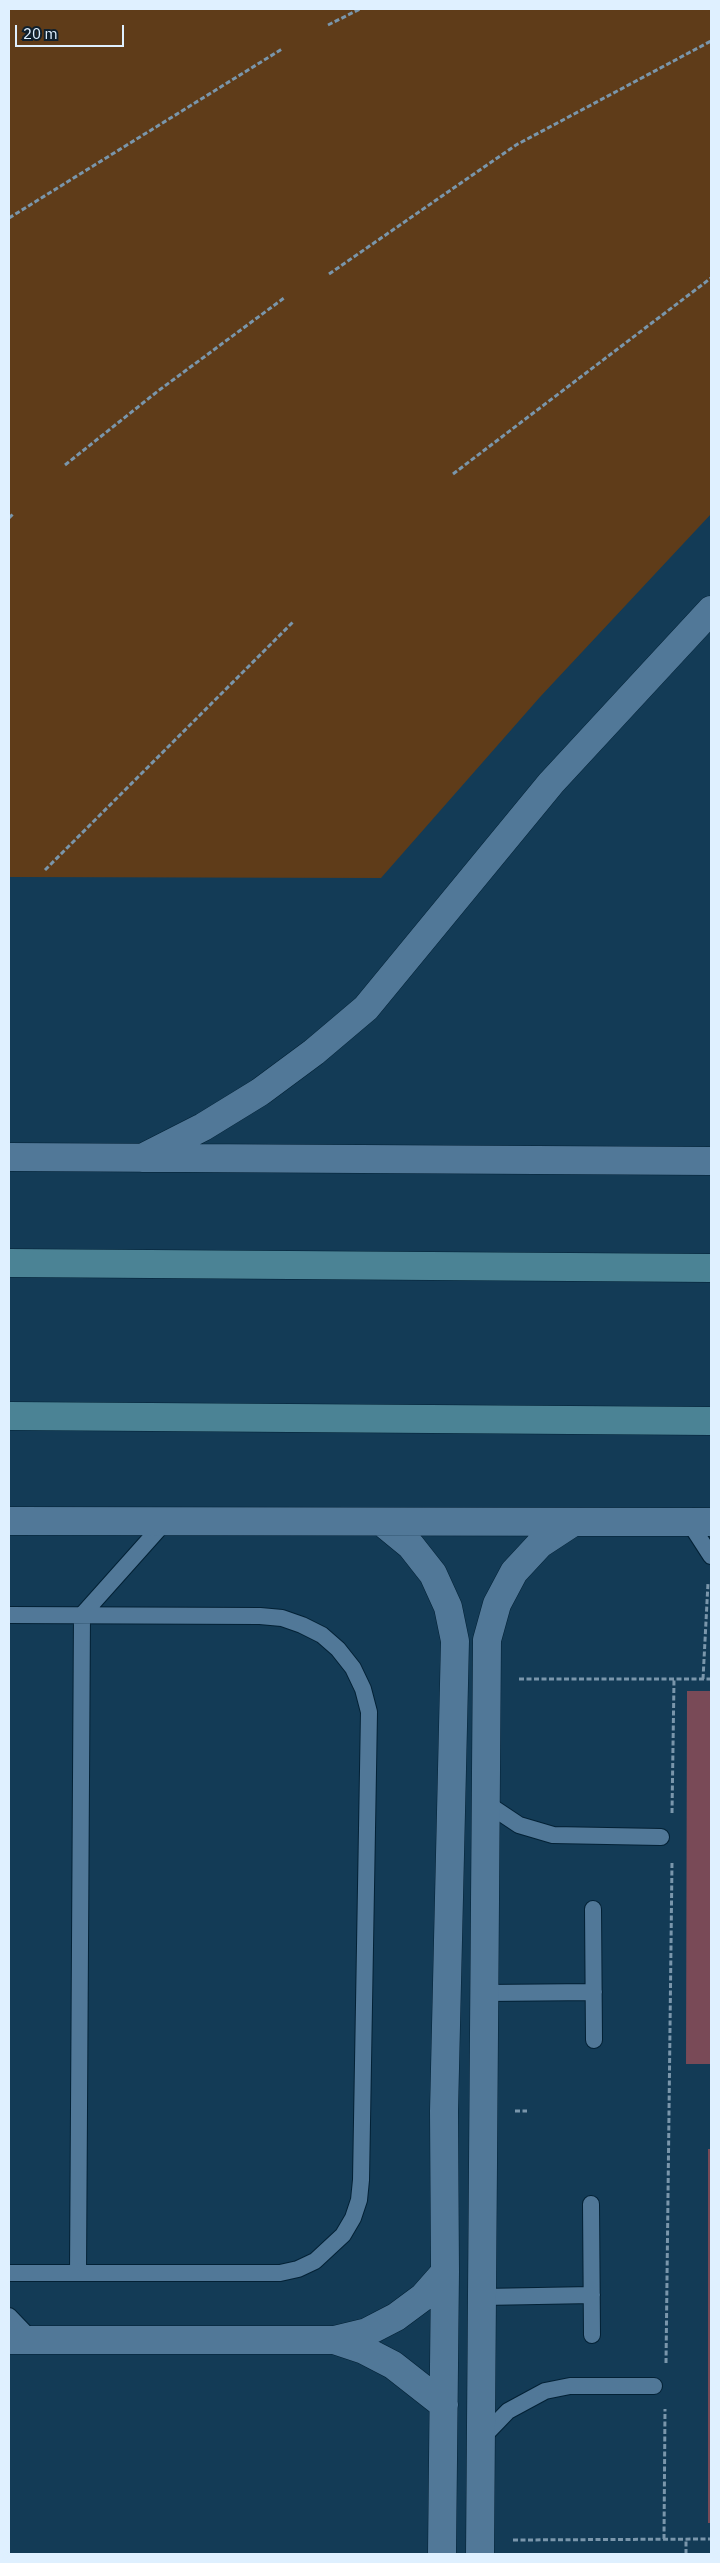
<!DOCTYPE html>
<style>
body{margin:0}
#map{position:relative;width:720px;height:2563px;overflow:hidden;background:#133b56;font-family:"IBM Plex Sans",sans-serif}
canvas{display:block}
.frame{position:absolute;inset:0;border:10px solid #dff0ff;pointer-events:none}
.scale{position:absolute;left:15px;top:25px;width:109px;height:22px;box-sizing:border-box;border:2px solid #dff0ff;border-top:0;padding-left:6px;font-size:15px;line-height:18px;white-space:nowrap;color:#dff0ff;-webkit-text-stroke:4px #10202d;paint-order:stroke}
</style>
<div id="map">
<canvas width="720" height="2563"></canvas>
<div class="frame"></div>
<div class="scale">20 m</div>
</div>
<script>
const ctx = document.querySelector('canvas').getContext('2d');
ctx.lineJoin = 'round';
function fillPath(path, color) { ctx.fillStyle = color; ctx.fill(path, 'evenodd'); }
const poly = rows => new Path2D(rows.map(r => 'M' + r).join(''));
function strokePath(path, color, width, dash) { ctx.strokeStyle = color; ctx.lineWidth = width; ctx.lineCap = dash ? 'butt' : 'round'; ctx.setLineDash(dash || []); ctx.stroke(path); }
const green = poly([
 [9,9,711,9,711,514,540,697,381,878,9,877]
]);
const building = poly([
 [687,1691,711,1691,711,2064,686,2064],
 [708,2149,711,2149,711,2523,708,2523]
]);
const path = poly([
 [328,25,360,9],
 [9,218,282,49],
 [329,274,516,145,711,41],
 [65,465,158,391,284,298],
 [453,474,711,278],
 [9,518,14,513],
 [45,870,293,622],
 [519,1679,711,1679],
 [703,1679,708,1583],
 [672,1813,674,1680],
 [515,2111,527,2111],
 [666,2363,672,1862],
 [664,2539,665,2409],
 [513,2540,711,2539],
 [686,2554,686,2539]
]);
const lane = poly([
 [689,1522,711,1556],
 [9,1615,260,1616,282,1618,302,1625,322,1635,338,1649,353,1668,363,1689,369,1712,361,2180,359,2200,353,2218,343,2235,315,2261,298,2269,280,2273,9,2273],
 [486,1803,519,1825,553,1835,661,1837],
 [593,1909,594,2040],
 [486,1993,594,1992],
 [591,2204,592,2335],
 [78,2273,82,1615,165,1522],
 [483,2297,592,2295],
 [9,2316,32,2340],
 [481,2439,508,2411,545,2391,570,2386,654,2386]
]);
const street = poly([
 [9,1157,711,1161],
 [142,1158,203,1127,260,1092,314,1052,366,1008,551,783,711,610],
 [9,1521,711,1522],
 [383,1523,411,1546,433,1574,448,1607,455,1641,444,2111,445,2272,442,2554],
 [9,2340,334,2340,367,2332,396,2317,423,2297,445,2272],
 [334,2340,364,2350,393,2365,444,2405],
 [480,2554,487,1640,497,1604,514,1572,540,1544,572,1523]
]);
const secondary = poly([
 [9,1263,711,1268],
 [9,1416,711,1421]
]);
fillPath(green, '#5f3c19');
fillPath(building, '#794a57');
strokePath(lane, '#032135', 18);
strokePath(street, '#032135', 29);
strokePath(secondary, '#032135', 29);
strokePath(path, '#7a96ab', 3, [5, 2.5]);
strokePath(lane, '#517898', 16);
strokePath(street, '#517898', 28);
strokePath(secondary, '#4b8395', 28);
</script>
